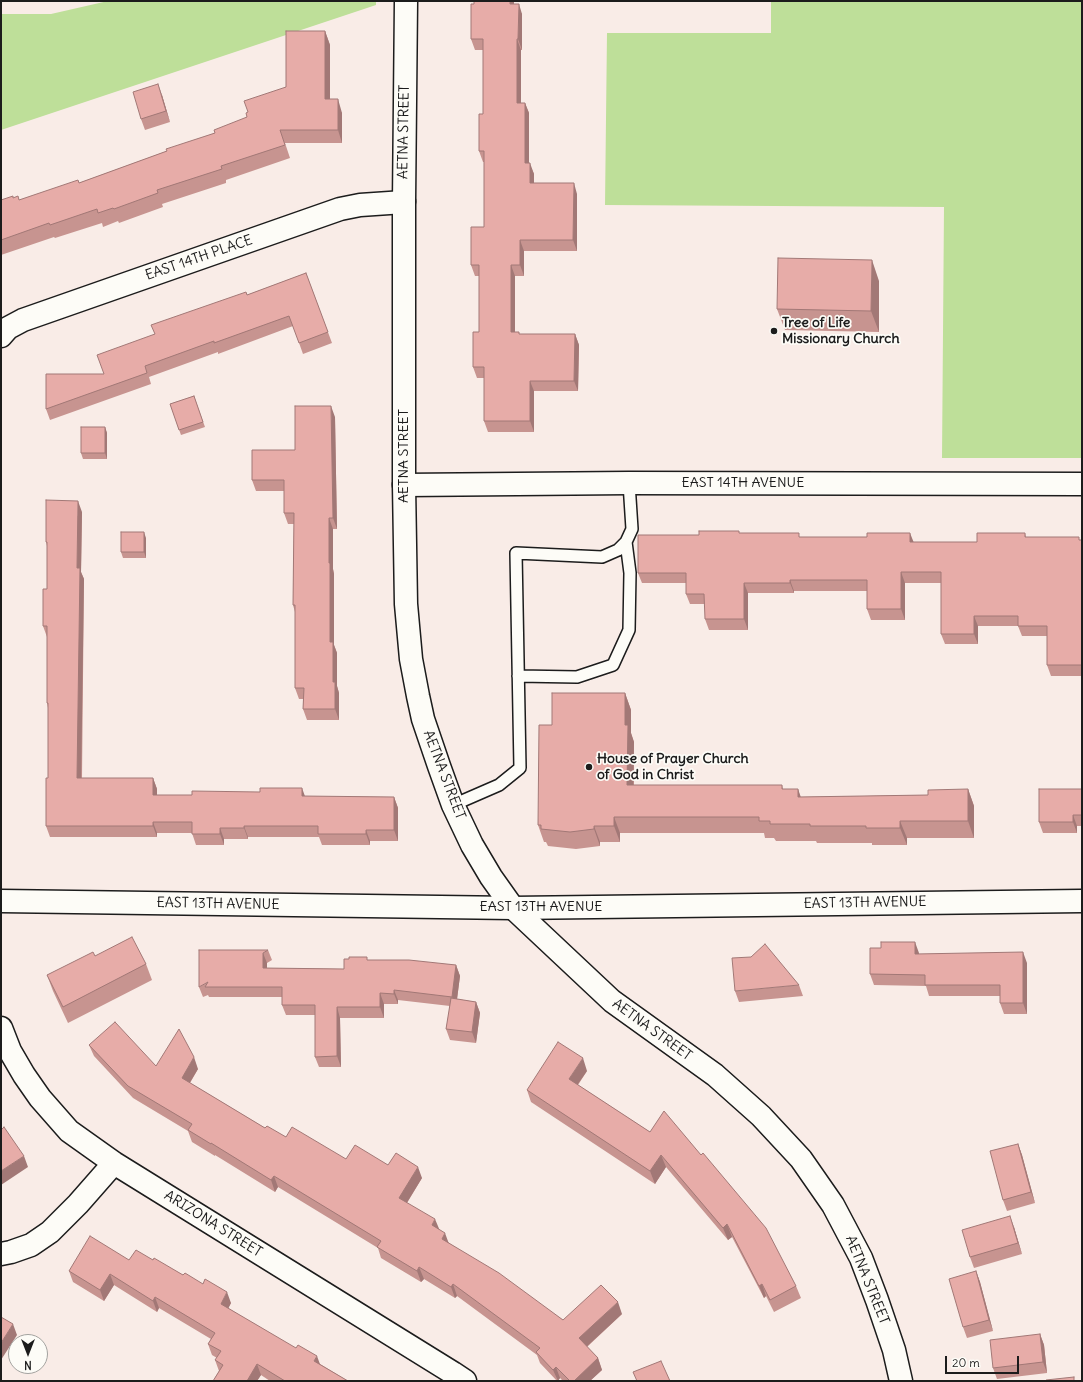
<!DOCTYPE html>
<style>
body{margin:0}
#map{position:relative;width:1083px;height:1382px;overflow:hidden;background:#f9ece7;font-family:Delius,sans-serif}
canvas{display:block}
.frame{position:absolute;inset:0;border:2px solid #1c1c1c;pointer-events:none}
.north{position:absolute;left:8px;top:1334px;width:40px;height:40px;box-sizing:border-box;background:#fdfcf7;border:1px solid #a3a29f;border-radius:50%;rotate:180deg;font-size:11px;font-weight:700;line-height:16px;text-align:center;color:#1c1c1c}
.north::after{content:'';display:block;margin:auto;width:14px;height:18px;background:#1c1c1c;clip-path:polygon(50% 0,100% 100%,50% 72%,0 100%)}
.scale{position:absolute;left:945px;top:1356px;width:74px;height:18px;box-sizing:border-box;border:2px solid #1c1c1c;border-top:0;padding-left:5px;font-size:12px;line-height:14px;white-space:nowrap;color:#1c1c1c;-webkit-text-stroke:3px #fdfcf7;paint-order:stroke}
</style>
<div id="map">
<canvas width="1083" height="1382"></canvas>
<div class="frame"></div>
<div class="north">N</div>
<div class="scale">20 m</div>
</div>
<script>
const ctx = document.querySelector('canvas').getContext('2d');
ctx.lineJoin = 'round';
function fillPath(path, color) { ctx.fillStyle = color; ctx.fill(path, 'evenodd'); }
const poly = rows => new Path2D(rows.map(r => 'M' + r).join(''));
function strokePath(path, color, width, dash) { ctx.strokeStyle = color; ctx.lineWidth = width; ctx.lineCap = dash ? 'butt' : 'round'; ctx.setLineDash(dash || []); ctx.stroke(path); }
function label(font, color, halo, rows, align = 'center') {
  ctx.font = font + ' Delius,sans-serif'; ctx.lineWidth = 3.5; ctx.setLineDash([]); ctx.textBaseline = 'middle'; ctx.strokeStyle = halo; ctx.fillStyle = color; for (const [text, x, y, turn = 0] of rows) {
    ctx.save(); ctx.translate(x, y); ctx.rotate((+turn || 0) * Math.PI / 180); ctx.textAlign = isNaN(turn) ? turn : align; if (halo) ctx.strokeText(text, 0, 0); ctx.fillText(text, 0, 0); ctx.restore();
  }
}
const green = poly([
 [108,1,376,1,376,5,1,130,1,14,51,14],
 [771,1,1082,1,1082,458,942,458,944,207,605,205,607,33,771,33]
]);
const lane = poly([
 [518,676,577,677,613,665,629,630,630,573,626,542],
 [453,805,499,785,520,768,516,553,602,557,618,550,626,542,632,529,629,483]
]);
const street = poly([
 [1,336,8,328,23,320,340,209,360,205,404,202],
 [404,485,629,483,1082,484],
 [1,901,513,908,1082,901],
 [1,1028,10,1051,24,1075,40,1098,69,1131,114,1163,453,1373,465,1381],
 [1,1254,11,1252,31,1245,50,1232,78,1204,114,1163]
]);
const secondary = poly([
 [406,1,404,202,404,485,406,604,411,659,418,696,423,719,439,766,453,805,472,845,491,877,513,908,612,1001,715,1075,761,1116,801,1159,833,1205,861,1258,877,1300,894,1350,901,1381]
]);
const wall = poly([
 [514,1,514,4,522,14,522,50,521,50,521,103,525,103,529,113,529,163,534,174,534,183,577,194,577,251,524,251,524,276,515,276,515,332,520,334,575,334,579,345,578,391,534,391,534,432,488,432,484,421,484,378,477,378,473,367,479,332,479,276,475,276,471,265,484,227,484,162,483,162,479,151,483,114,483,50,475,50,471,39,474,4],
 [325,31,330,45,330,99,342,113,342,143,285,143,290,158,226,180,226,183,162,204,163,207,119,223,118,221,103,227,102,223,55,238,54,237,1,255,1,200,14,198,19,200,79,183,167,151,215,133,247,117,248,112,286,87],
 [162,95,170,122,145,130,141,119],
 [306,273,332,343,303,354,293,326,218,354,218,352,149,377,151,384,50,420,46,409,104,374,155,334,247,295],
 [879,281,879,332,785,330,777,309],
 [194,396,205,427,181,435,170,404],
 [335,417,337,529,333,529,333,569,334,574,334,645,337,653,337,686,339,693,339,720,307,720,303,709,303,699,299,699,295,688,295,612,293,605,294,524,288,524,284,513,284,491,256,491,252,480,295,450],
 [105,427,107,433,107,459,83,459,81,453],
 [82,512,81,572,84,579,82,778,153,778,157,789,157,795,394,797,398,808,398,841,370,841,370,845,322,845,319,837,248,837,248,839,224,839,224,845,196,845,192,833,157,833,157,837,50,837,46,826,48,778,48,708,47,703,47,637,43,626,47,589,47,546,46,542],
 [740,533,800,537,914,542,977,542,1025,533,1026,537,1082,540,1082,676,1051,676,1047,665,1047,636,1022,636,1018,626,978,626,978,644,945,644,941,634,941,583,905,583,905,620,871,620,867,609,867,591,794,591,794,593,748,593,748,630,709,630,705,619,705,604,690,604,686,594,686,583,642,583,638,573],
 [146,538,146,558,123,558,121,552],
 [625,693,631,710,631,733,634,742,634,785,782,785,783,789,798,789,800,797,928,795,968,789,974,806,974,838,907,838,907,845,872,845,872,843,817,843,816,841,776,841,774,838,765,838,764,833,620,833,620,842,600,842,600,846,576,849,548,846,546,842,544,842,538,825,552,725],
 [1082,789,1082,826,1077,826,1077,833,1043,833,1039,822],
 [268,950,272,960,267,963,267,968,344,969,368,960,456,965,460,976,457,999,476,1002,480,1013,476,1043,450,1040,446,1029,450,1006,398,1000,398,1004,384,1004,384,1018,340,1018,341,1067,319,1067,315,1057,315,1015,286,1015,282,1005,282,997,209,997,208,995,203,997,199,987],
 [919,953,919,954,1027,963,1027,1014,1004,1014,1000,1003,1000,996,929,996,926,986,874,985,870,974],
 [95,956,146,964,152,980,68,1023,53,991,47,975],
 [799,985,803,996,739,1002,735,991],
 [89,1045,156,1066,198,1069,190,1083,265,1128,286,1137,346,1159,388,1165,422,1178,407,1203,439,1229,449,1243,563,1320,622,1314,587,1347,598,1358,602,1370,590,1381,563,1381,560,1378,557,1381,540,1363,537,1355,457,1296,455,1298,424,1279,421,1282,381,1258,378,1248,278,1187,275,1192,215,1155,215,1156,192,1142,188,1131,133,1098,94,1056],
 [587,1071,578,1085,650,1132,796,1286,801,1298,774,1312,766,1296,764,1298,732,1237,728,1240,666,1167,655,1184,531,1102,527,1090],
 [1018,1144,1022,1155,1035,1203,1007,1211,1003,1200],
 [1014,1227,1022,1254,974,1268,970,1257],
 [129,1260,153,1260,183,1275,231,1303,228,1308,348,1381,270,1381,261,1375,257,1381,213,1381,219,1371,215,1360,217,1358,212,1355,208,1344,211,1339,159,1308,157,1312,114,1285,104,1301,73,1282,69,1271],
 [976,1271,980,1282,993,1331,967,1338,963,1327],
 [1040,1334,1044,1345,1047,1373,997,1379,993,1368]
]);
const shadedWall = poly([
 [510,1,514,1,514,14,510,4],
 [519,4,522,14,522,50,518,39],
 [325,31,330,45,330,113,325,99],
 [517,39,521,50,521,113,517,103],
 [158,84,162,95,170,122,166,111],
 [338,99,342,113,342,143,338,130],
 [525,103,529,113,529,174,525,163],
 [530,163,534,174,534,194,530,183],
 [574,183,577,194,577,251,573,240],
 [520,240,524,251,524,276,520,265],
 [872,260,879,281,879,332,871,311],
 [511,265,515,276,515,342,511,332],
 [575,334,579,345,578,391,574,381],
 [530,381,534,391,534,432,530,421],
 [331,406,335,417,337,529,333,518],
 [105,427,107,433,107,459,105,453],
 [78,501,82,512,81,572,84,579,81,789,77,778,77,568],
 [329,518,333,529,333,569,334,574,334,645,337,653,337,686,339,693,339,720,335,709,330,642,329,563],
 [144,532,146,538,146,558,144,552],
 [910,533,914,543,910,542],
 [901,572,905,583,905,620,901,609],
 [790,580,794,591,794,593,790,583],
 [744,583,748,593,748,630,744,619],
 [974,616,978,626,978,644,974,634],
 [625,693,631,710,631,733,634,742,633,802,627,785,625,725],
 [153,778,157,789,157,806,153,795],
 [302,788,306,799,302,796],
 [798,789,804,806,798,797],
 [968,789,974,806,974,838,968,821],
 [394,797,398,808,398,841,394,830],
 [1073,815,1077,826,1077,833,1073,822],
 [614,817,620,833,620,842,614,826],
 [900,821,907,838,907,845,900,828],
 [153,822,157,833,157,837,153,826],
 [244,826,248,837,248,839,244,828],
 [594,826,600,842,600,846,594,829],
 [220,828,224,839,224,845,220,834],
 [366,830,370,841,370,845,366,834],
 [915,942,919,953,919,965,915,954],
 [1023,952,1027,963,1027,1014,1023,1003],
 [263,953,267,963,267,979,263,968],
 [456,965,460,976,456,1007,452,997],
 [394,990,398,1000,398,1004,394,994],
 [380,993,384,1004,384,1018,380,1007],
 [476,1002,480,1013,476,1043,472,1032],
 [337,1007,340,1018,341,1067,337,1056],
 [194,1057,198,1069,186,1089,182,1078],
 [583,1058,587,1071,573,1091,569,1079],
 [1018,1144,1022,1155,1035,1203,1031,1192],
 [661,1155,666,1167,655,1184,650,1171],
 [24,1156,28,1167,1,1185,1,1171],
 [418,1167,422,1178,403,1209,399,1198],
 [274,1176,278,1187,275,1192,271,1180],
 [1010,1216,1014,1227,1022,1254,1018,1243],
 [435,1219,440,1231,432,1225],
 [727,1224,732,1237,728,1240,723,1228],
 [445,1233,449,1244,442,1239],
 [419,1267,424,1279,421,1282,417,1271],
 [976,1271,980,1282,993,1331,989,1320],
 [110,1274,114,1285,104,1301,100,1290],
 [453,1284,457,1296,455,1298,451,1287],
 [762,1284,766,1296,764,1298,759,1286],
 [227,1292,231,1303,225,1315,221,1304],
 [155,1297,159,1308,157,1312,153,1301],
 [618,1302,622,1314,583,1350,579,1338],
 [13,1324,17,1335,1,1360,1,1343],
 [1040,1334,1044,1345,1047,1373,1043,1362],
 [317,1356,321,1367,314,1361],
 [598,1358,602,1370,590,1381,574,1381],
 [257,1364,261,1375,257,1381,247,1381],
 [556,1367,560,1378,558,1381,553,1370]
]);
const building = poly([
 [474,1,510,1,510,4,519,4,518,39,517,39,517,103,525,103,525,163,530,163,530,183,574,183,573,240,520,240,520,265,511,265,511,332,519,332,519,334,575,334,574,381,530,381,530,421,484,421,484,367,473,367,473,332,479,332,479,265,471,265,471,227,484,227,484,151,479,151,479,114,483,114,483,39,471,39,471,4,474,4,474,1],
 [286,31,325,31,325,99,338,99,338,130,280,130,285,145,221,166,222,169,157,190,158,193,114,209,113,208,98,213,97,209,50,225,49,223,1,240,1,200,13,196,13,198,18,196,19,200,78,180,79,183,167,151,166,149,215,133,214,130,247,117,246,113,248,112,244,101,286,87,286,31],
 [158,84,166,111,141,119,133,92,158,84],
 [778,258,872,260,871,311,777,309,778,258],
 [306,273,328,332,299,343,289,316,214,343,214,341,145,366,147,373,46,409,46,374,104,374,97,355,155,334,151,325,246,292,247,295,306,273],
 [194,396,203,422,179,430,170,404,194,396],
 [295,406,331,406,333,518,329,518,329,563,330,563,330,642,333,642,333,682,335,682,335,709,303,709,304,688,295,688,295,605,293,605,294,513,284,513,284,480,252,480,252,450,295,450,295,406],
 [81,427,105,427,105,453,81,453,81,427],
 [46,500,78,501,77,568,80,568,77,778,153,778,153,795,192,795,192,791,260,792,260,788,302,788,302,796,394,797,394,830,366,830,366,834,318,834,318,826,244,826,244,828,220,828,220,834,192,834,192,822,153,822,153,826,46,826,46,778,48,778,48,703,47,703,47,626,43,626,43,589,47,589,47,542,46,542,46,500],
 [699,531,739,531,739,533,799,533,799,537,867,537,867,533,910,533,910,542,977,542,977,533,1025,533,1025,537,1079,537,1079,540,1082,540,1082,665,1047,665,1047,626,1018,626,1018,616,974,616,974,634,941,634,941,572,901,572,901,609,867,609,867,580,790,580,790,583,744,583,744,619,705,619,704,594,686,594,686,573,638,573,638,535,699,535,699,531],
 [121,532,144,532,144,552,121,552,121,532],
 [552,693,625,693,625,725,628,725,627,785,782,785,782,789,798,789,798,797,928,795,928,790,968,789,968,821,900,821,900,828,866,828,866,826,810,826,810,824,770,824,770,821,759,821,759,817,614,817,614,826,594,826,594,829,570,832,541,829,541,825,538,825,539,725,552,725,552,693],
 [1039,789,1082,789,1082,815,1073,815,1073,822,1039,822,1039,789],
 [132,937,146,964,63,1007,47,975,93,952,95,956,132,937],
 [881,942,915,942,915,954,1023,952,1023,1003,1000,1003,1000,985,925,985,925,975,870,974,870,948,881,948,881,942],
 [765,944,799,985,735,991,732,958,751,957,765,944],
 [199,950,268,950,263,953,263,968,344,969,344,959,349,959,349,957,367,957,367,960,409,960,456,965,452,997,394,990,394,994,380,993,380,1007,337,1007,337,1056,315,1057,315,1005,282,1005,282,987,205,987,208,982,199,987,199,950],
 [451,998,476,1002,472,1032,446,1029,451,998],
 [115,1022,156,1066,179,1029,194,1057,182,1078,265,1128,267,1126,286,1137,292,1127,346,1159,355,1145,388,1165,396,1153,418,1167,399,1198,435,1219,432,1225,445,1233,442,1239,499,1273,563,1320,601,1285,618,1302,579,1338,598,1358,574,1381,570,1381,556,1367,553,1370,536,1352,540,1348,453,1284,451,1287,419,1267,417,1271,377,1247,381,1241,274,1176,271,1180,211,1143,211,1144,188,1130,192,1124,128,1086,89,1045,115,1022],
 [558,1042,583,1058,569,1079,650,1132,664,1111,701,1155,703,1153,766,1228,796,1286,770,1300,762,1284,759,1286,727,1224,723,1228,661,1155,650,1171,527,1090,558,1042],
 [4,1127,24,1156,1,1171,1,1130,4,1127],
 [1018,1144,1031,1192,1003,1200,990,1151,1018,1144],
 [1010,1216,1018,1243,970,1257,962,1230,1010,1216],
 [90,1236,129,1260,136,1250,153,1260,154,1258,183,1275,185,1273,203,1284,205,1279,227,1292,221,1304,296,1348,298,1345,317,1356,314,1361,348,1381,285,1381,257,1364,247,1381,213,1381,223,1365,215,1360,221,1351,208,1344,215,1333,155,1297,153,1301,110,1274,100,1290,69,1271,90,1236],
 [976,1271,989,1320,963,1327,949,1279,976,1271],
 [1,1317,13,1324,1,1343,1,1317],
 [1040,1334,1043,1362,993,1368,990,1340,1040,1334],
 [661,1361,670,1381,637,1381,633,1372,661,1361],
 [1074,1377,1074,1381,1046,1381,1046,1380,1074,1377]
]);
const markers = [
 [774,331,4,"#1c1c1c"],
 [589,767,4,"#1c1c1c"]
];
const streetNames = [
 ["AETNA STREET",404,132,-89],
 ["EAST 14TH PLACE",199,258,-19],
 ["AETNA STREET",404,456,-90],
 ["EAST 14TH AVENUE",743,483],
 ["AETNA STREET",444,775,69],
 ["EAST 13TH AVENUE",865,903,-1],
 ["EAST 13TH AVENUE",218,904,1],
 ["EAST 13TH AVENUE",541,907],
 ["AETNA STREET",652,1030,36],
 ["ARIZONA STREET",213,1224,32],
 ["AETNA STREET",867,1280,68]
];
const poiNames = [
 ["Tree of Life",782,323],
 ["Missionary Church",782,339],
 ["House of Prayer Church",597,759],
 ["of God in Christ",597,775]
];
fillPath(green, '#bedf99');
strokePath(lane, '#1c1c1c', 14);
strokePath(street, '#1c1c1c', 25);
strokePath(secondary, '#1c1c1c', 25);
strokePath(lane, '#fdfcf7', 11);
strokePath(street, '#fdfcf7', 22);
strokePath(secondary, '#fdfcf7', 22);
fillPath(wall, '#c79490');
fillPath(shadedWall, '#a27876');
fillPath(building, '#e7aca8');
strokePath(building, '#a27876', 1);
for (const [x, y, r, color] of markers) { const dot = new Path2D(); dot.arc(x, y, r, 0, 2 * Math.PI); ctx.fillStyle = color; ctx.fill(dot); strokePath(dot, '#fdfcf7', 1.5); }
label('14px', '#1c1c1c', '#fdfcf7', streetNames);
label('bold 14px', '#1c1c1c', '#fdfcf7', poiNames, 'left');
</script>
